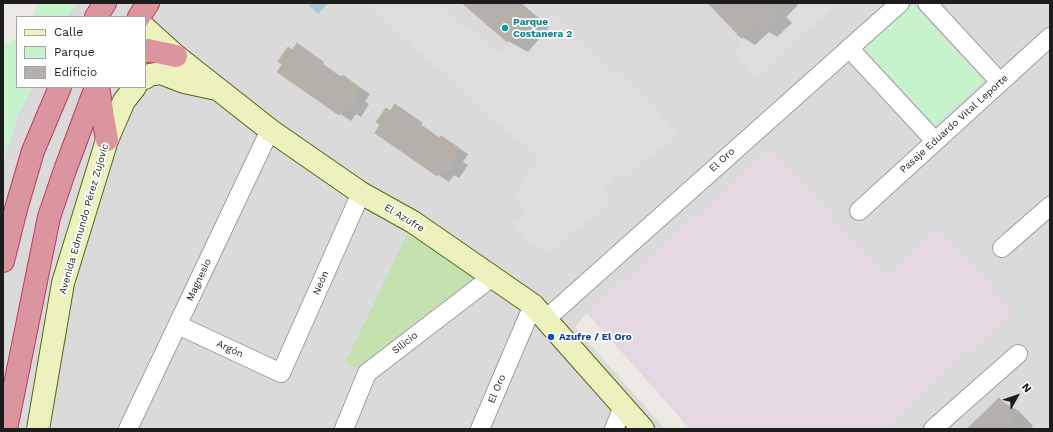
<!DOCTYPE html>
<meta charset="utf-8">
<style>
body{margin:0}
#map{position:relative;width:1053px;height:432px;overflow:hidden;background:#edeae4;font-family:"Work Sans",sans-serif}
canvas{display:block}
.frame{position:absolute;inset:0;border:4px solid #1d1d1d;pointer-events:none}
.legend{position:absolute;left:16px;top:16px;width:130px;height:72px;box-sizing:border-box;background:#fff;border:1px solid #a5a5a5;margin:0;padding:5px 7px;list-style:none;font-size:12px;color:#1d1d1d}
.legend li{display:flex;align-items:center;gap:8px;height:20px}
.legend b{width:20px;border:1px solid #a5a5a5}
.north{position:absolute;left:997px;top:376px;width:40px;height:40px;-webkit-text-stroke:3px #fff;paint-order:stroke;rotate:50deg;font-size:11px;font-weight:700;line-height:16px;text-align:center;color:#1d1d1d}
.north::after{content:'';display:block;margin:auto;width:14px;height:18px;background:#1d1d1d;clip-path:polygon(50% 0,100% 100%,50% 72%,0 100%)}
</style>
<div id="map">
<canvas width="1053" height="432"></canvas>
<div class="frame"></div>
<ul class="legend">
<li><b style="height:5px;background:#ecf1be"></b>Calle</li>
<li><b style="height:11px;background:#c6f2cc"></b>Parque</li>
<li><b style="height:11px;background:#b6b0aa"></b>Edificio</li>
</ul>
<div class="north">N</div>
</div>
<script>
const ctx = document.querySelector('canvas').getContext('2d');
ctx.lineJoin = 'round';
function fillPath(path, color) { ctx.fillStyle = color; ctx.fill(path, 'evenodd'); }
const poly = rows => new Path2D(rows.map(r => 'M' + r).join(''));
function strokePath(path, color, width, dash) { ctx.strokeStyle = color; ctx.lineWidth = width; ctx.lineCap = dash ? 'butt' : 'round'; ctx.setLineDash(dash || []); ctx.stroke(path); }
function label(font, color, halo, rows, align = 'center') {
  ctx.font = font + ' "Work Sans",sans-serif'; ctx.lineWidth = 3.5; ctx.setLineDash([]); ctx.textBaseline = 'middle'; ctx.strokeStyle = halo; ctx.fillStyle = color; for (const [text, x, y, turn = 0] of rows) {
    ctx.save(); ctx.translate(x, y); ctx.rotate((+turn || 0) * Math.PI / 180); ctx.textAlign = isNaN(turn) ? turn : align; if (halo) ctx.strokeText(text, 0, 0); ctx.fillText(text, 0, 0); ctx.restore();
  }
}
const residential = poly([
 [76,3,1050,3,1050,429,884,429,932,384,888,276,770,150,587,313,575,327,665,429,3,429,3,163,18,115,32,87,145,87,145,17,67,17]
]);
const industrial = poly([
 [770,149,888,276,938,227,1015,312,932,384,884,429,690,429,587,313]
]);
const grass = poly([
 [413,222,492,277,367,373,345,363]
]);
const park = poly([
 [38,3,76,3,67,17,33,17],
 [913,4,984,81,935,126,864,49],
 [17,38,17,87,32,87,18,115,3,163,3,45]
]);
const parking = poly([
 [365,3,437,3,501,54,532,17,539,24,552,15,612,72,618,67,678,134,622,181,617,175,603,189,613,201,552,251,530,245,512,224,527,211,514,196,538,159],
 [785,3,838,3,757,78,732,52]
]);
const water = poly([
 [312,3,328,3,318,14,309,6]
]);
const shadow = poly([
 [464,3,521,3,549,27,528,52,508,41],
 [710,3,796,3,798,5,786,17,792,23,777,37,769,32,755,45,742,37],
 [298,44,324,62,323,64,342,78,343,76,370,94,365,101,369,104,361,117,356,114,351,121,279,72],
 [396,105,423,123,421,125,440,138,452,143,468,154,463,162,468,165,459,178,454,175,449,182,377,132],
 [999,400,1019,411,1033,426,1030,429,969,429]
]);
const building = poly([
 [462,3,516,3,530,15,507,42,462,3],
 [708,3,767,3,779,15,763,30,757,23,741,38,708,3],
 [297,43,314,55,312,57,341,77,343,75,359,87,354,94,359,97,349,111,345,108,339,115,277,72,282,65,278,61,288,47,292,50,297,43],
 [395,104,412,116,411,118,439,138,441,136,458,147,453,155,457,158,447,172,443,169,437,176,375,133,380,125,376,122,386,108,390,111,395,104],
 [999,398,1014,414,1010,419,1020,429,967,429,999,398]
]);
const street = poly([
 [927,3,1000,82],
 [849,48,935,141],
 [859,211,1050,37],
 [1002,248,1050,206],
 [546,319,900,3],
 [178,325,281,373,361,193],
 [128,429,270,130],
 [344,429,367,373,492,277],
 [480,429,533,305],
 [614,429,623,406],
 [933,429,1018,354]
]);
const secondary = poly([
 [145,28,176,56,270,130,361,193,413,222,533,305,643,429],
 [145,78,149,75,161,73,184,82,212,88],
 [38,429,63,283,107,140,124,101,135,87]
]);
const highway = poly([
 [96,17,105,3],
 [139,17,148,3],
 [145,51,148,50,176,56],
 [98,87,107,140],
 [3,261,16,209,33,151,60,87],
 [6,429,49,217,65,170,96,87]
]);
const markers = [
 [505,28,4,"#0f9aa8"],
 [551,337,4,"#1a4fb4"]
];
const cultureNames = [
 ["Parque",513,22],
 ["Costanera 2",513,34]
];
const streetNames = [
 ["Pasaje Eduardo Vital Leporte",954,124,-42],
 ["El Oro",722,160,-42],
 ["El Azufre",404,218,31],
 ["Avenida Edmundo Pérez Zujovic",84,219,-74],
 ["Magnesio",199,280,-65],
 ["Neón",321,283,-66],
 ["Silicio",405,343,-38],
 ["Argón",230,349,25],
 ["El Oro",497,389,-67]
];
const transitNames = [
 ["Azufre / El Oro",559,337]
];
fillPath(residential, '#dbdada');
fillPath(industrial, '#e5d7e2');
fillPath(grass, '#c6e1b0');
fillPath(park, '#c6f2cc');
fillPath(parking, '#ddd');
fillPath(water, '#aac9d5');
fillPath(shadow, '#0003');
fillPath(building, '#b6b0aa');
strokePath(building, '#bdb2a8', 1);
strokePath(street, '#9e9e9e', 20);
strokePath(secondary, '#596612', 24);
strokePath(highway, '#c23a62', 24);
strokePath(street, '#fff', 18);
strokePath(secondary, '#ecf1be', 22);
strokePath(highway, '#db959f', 22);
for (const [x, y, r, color] of markers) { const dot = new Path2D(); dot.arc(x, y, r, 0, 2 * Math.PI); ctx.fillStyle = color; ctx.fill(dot); strokePath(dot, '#fff', 1.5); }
label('bold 10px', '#0d838f', '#fff', cultureNames, 'left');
label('10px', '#1d1d1d', '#fff', streetNames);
label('bold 10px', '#164399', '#fff', transitNames, 'left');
</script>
